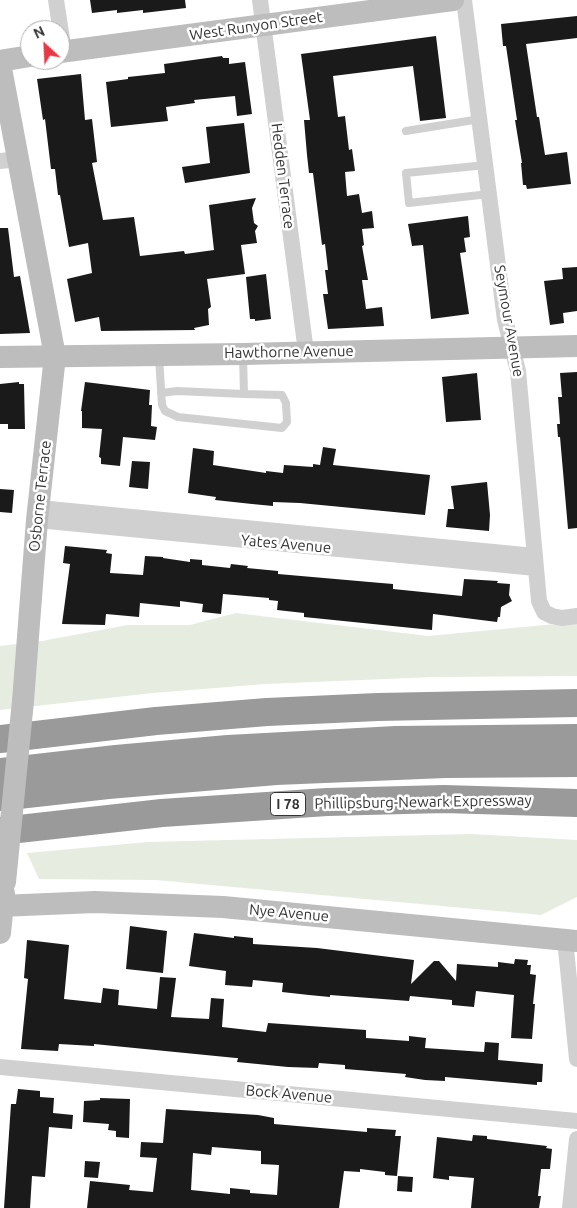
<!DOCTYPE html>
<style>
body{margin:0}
#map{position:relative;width:577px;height:1208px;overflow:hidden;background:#fff;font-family:Ubuntu,sans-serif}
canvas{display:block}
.north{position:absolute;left:20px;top:20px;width:50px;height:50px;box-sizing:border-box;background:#fff;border:1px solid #adadad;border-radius:50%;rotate:335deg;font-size:14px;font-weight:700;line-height:20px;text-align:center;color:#333}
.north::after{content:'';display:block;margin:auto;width:18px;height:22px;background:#e63946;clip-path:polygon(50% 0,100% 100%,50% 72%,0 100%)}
</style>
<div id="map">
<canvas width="577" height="1208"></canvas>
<div class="north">N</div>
</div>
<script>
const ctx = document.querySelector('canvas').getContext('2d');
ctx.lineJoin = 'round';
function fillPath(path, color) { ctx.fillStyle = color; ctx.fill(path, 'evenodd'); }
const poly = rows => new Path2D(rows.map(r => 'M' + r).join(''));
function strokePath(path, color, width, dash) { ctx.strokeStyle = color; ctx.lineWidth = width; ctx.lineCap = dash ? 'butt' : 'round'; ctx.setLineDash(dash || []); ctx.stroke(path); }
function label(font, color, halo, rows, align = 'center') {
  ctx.font = font + ' Ubuntu,sans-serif'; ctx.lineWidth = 5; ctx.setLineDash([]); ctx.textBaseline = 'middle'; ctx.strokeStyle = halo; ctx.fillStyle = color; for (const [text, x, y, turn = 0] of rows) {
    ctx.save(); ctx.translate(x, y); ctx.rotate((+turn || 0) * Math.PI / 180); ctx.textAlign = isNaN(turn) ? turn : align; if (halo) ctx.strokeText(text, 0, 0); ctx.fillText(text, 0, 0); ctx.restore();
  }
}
const green = poly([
 [236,613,428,636,577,622,577,676,433,677,265,684,153,693,0,710,0,646,42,641,128,625,190,625],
 [471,834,577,840,577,897,541,915,156,880,39,879,27,853,148,842]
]);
const building = poly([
 [90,0,185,0,186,8,143,13,143,10,117,13,117,10,92,13],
 [577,16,577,38,526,44,537,117,539,117,545,155,567,152,571,184,527,189,526,185,523,185,521,163,522,163,515,120,517,120,506,46,503,46,501,24],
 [436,36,446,118,420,121,413,66,333,76,338,117,345,116,349,150,352,149,355,171,345,172,347,196,359,194,362,213,372,211,374,228,362,229,364,245,362,246,368,280,362,280,366,309,382,307,384,326,328,329,323,294,328,294,325,270,328,270,325,244,322,245,313,173,309,173,307,155,304,120,310,120,301,54],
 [222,56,223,58,229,58,229,64,245,62,252,114,237,116,235,96,194,100,195,103,166,107,168,121,111,127,106,82,128,79,128,77,165,73,164,64],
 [81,74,85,120,92,119,97,162,92,163,103,220,134,217,140,256,184,251,185,254,214,250,209,205,256,198,252,208,254,223,258,226,255,231,257,243,241,245,245,274,207,279,211,307,208,309,209,325,194,328,195,330,101,331,99,317,75,322,67,279,92,273,88,243,69,247,60,195,58,195,55,169,51,169,45,119,43,120,37,79],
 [244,123,250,173,185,183,182,167,210,163,206,127],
 [468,216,470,237,464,238,466,252,460,253,469,314,431,319,423,245,412,246,408,224],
 [0,228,8,228,14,277,20,276,30,333,0,334],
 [577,267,577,311,563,313,564,323,550,325,544,281,563,279,562,268],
 [266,274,271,319,255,321,255,319,250,319,246,277],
 [577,372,577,528,568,529,560,437,558,437,557,424,560,424,558,397,562,397,560,373],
 [477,373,481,420,446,422,442,377],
 [19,382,19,384,24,384,25,429,8,429,8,424,0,424,0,384],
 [85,382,150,390,149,405,152,405,151,426,157,427,155,440,123,437,120,466,101,464,101,458,99,457,102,429,82,428,82,411,81,411],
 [323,447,336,449,333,465,430,475,425,515,300,503,273,502,273,506,252,504,215,500,216,497,188,493,193,448,214,451,213,465,266,473,266,471,283,473,284,465,313,467,313,464,320,465],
 [132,461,150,462,148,489,129,487],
 [487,482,490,515,489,531,446,527,448,509,454,509,451,486],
 [0,489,14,490,12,513,0,512],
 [65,546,107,550,106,553,112,554,110,573,143,575,145,556,163,557,163,558,190,562,190,559,202,560,202,565,230,568,231,564,248,566,247,568,278,571,278,574,381,583,393,584,393,589,462,596,464,579,498,581,497,583,510,584,509,595,512,601,501,607,500,617,498,617,497,622,433,614,432,630,304,617,304,613,277,610,278,601,269,600,269,598,223,594,221,614,202,612,203,604,180,601,180,607,140,603,139,617,106,614,105,625,62,624,70,564,63,563],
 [130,926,167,931,163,973,126,969],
 [194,933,234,938,234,936,253,938,253,944,317,948,414,960,411,984,434,961,439,961,456,981,457,964,498,967,498,962,514,964,515,959,528,960,527,965,531,965,530,974,536,975,533,1004,535,1004,532,1039,511,1038,514,995,476,991,474,1007,452,1005,452,1000,410,996,409,1001,330,995,330,997,309,995,282,992,283,983,253,980,252,987,225,985,226,971,189,966],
 [27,940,69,945,64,999,101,1003,103,988,119,990,118,1005,157,1009,160,977,176,978,171,1017,209,1019,211,998,224,999,222,1027,266,1032,268,1023,366,1030,366,1038,409,1041,409,1036,426,1038,425,1048,484,1052,485,1042,499,1043,498,1060,543,1064,542,1082,537,1082,537,1085,445,1077,445,1081,425,1080,405,1077,406,1074,345,1069,345,1065,319,1063,318,1068,288,1067,237,1062,238,1058,236,1058,94,1044,94,1046,59,1044,58,1051,21,1049,28,979,24,978],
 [18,1089,40,1091,40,1097,54,1098,53,1113,73,1115,72,1129,49,1127,45,1177,32,1176,30,1208,4,1208,11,1104,16,1104],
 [100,1098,130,1099,129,1138,116,1137,116,1131,108,1130,109,1124,83,1122,84,1101,100,1100],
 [166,1109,258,1115,274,1118,274,1124,367,1132,367,1128,396,1130,395,1136,401,1136,397,1176,385,1175,385,1172,360,1169,360,1172,344,1171,339,1208,87,1208,90,1181,130,1185,129,1190,153,1192,157,1158,140,1157,141,1142,163,1143],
 [212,1147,261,1151,261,1164,279,1165,277,1195,250,1193,250,1190,230,1188,230,1194,191,1190,193,1153,211,1155],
 [473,1135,487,1136,487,1139,547,1146,546,1148,552,1149,550,1169,541,1169,538,1196,541,1196,539,1208,471,1208,474,1178,449,1176,449,1180,433,1178,437,1137,472,1141],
 [85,1161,100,1162,98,1178,84,1177],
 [398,1176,413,1177,412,1192,397,1191]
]);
const lane = poly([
 [406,131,480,119],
 [486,165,406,173,409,203,489,194],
 [159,357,162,405,165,411,178,417,282,428,287,422,286,403,282,395,244,394,243,356],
 [161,393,177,391,244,394]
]);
const street = poly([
 [56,0,64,52],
 [260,0,306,352],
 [464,0,505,320,518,371,539,601,544,612,552,616,562,618,577,616],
 [0,161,18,159],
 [39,508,535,556],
 [37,520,536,568],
 [565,939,577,1059],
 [0,1067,577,1121],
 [570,1208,577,1139]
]);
const secondary = poly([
 [60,52,453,0],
 [0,61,30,56],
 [0,63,55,356,37,520,23,701],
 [0,357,243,354,577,346],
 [0,906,95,902,223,907,577,941],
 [0,933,4,893]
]);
const highway = poly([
 [0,739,156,721,267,712,378,707,577,703],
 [0,772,116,759,228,749,396,740,577,738],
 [0,797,108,785,276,771,445,764,577,763],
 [0,831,162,813,327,802,444,799,577,803]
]);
const secondaryBridge = poly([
 [5,882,23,701]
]);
const shields = [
 [288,804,35]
];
const shieldNames = [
 ["I 78",288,804]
];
const streetNames = [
 ["West Runyon Street",256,26,-8],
 ["Hedden Terrace",283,176,83],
 ["Seymour Avenue",509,321,80],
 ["Hawthorne Avenue",289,352,-1],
 ["Osborne Terrace",40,496,-84],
 ["Yates Avenue",286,544,5],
 ["Phillipsburg-Newark Expressway",423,802,-1],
 ["Nye Avenue",289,913,5],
 ["Bock Avenue",289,1094,5]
];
fillPath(green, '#e6ecdf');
fillPath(building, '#1a1a1a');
strokePath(lane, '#d0d0d0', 8);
strokePath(street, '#d0d0d0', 16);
strokePath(secondary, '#bdbdbd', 22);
strokePath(highway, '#9a9a9a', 28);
strokePath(secondaryBridge, '#bdbdbd', 22);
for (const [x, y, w] of shields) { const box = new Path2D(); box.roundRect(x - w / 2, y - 11.5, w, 23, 4); ctx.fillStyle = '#fff'; ctx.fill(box); strokePath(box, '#333', 1); }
label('bold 14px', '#333', null, shieldNames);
label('15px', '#333', '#fff', streetNames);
</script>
